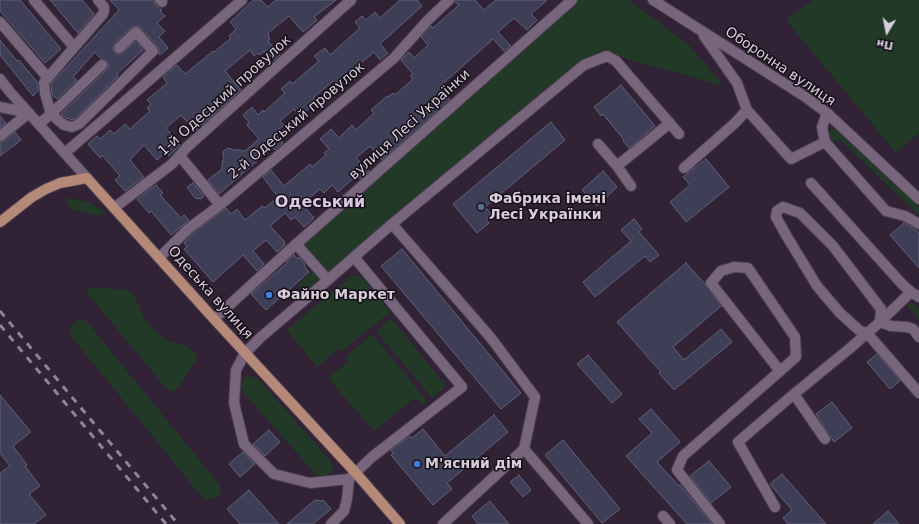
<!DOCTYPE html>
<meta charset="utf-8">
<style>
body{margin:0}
#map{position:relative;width:919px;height:524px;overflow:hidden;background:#312236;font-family:"DejaVu Sans",sans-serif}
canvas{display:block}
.north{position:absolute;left:867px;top:12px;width:40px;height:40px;-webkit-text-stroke:3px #150f17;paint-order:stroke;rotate:190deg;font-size:11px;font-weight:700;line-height:16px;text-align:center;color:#d8cedb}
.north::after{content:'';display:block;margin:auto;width:14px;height:18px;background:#d8cedb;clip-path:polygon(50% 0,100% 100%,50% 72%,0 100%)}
</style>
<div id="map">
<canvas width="919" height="524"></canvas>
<div class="north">Пн</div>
</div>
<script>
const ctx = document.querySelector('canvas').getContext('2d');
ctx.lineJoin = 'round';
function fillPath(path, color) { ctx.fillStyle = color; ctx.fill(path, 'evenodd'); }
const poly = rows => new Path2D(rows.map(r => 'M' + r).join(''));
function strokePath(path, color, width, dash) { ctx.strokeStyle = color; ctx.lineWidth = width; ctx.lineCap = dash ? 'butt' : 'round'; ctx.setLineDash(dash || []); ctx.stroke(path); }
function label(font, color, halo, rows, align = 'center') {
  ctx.font = font + ' "DejaVu Sans",sans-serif'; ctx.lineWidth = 3; ctx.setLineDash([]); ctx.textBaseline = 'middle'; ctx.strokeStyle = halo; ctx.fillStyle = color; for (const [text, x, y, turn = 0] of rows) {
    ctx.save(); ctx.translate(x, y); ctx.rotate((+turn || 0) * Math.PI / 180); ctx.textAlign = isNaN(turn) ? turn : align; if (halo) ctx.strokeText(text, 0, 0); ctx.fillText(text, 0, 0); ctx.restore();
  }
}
const green = poly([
 [576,0,629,0,689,45,724,86,609,54,604,53,592,56,584,60,571,69,327,274,301,244],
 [814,0,919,0,919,133,896,153,786,20],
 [831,130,836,130,919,207,919,215,840,140,828,142,828,132],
 [65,199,74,199,88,202,97,207,104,212,101,215,98,216,84,212,73,210],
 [315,269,323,278,306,293,298,284],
 [358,275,362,277,390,312,342,351,339,348,317,367,287,330,351,276],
 [89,287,128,290,135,297,142,314,146,321,159,335,169,341,187,346,194,351,197,357,197,359,181,383,175,390,170,391,166,388,88,294,86,289,86,288],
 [906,304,911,304,915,305,919,309,919,320],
 [391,318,446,386,432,398,376,331],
 [78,320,85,320,88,323,219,484,221,490,220,494,215,498,208,500,202,497,71,336,70,333,71,326],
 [372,334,427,401,422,405,415,398,374,431,328,378,349,361,346,357],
 [251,376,257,378,259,380,330,460,333,466,333,470,330,475,327,477,320,477,317,476,244,393,241,388,241,384,245,378]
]);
const building = poly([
 [0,0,20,0,61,49,45,63,0,11,0,0],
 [50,0,82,0,94,14,78,33,50,0],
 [110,0,154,0,155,5,162,10,160,11,165,16,157,23,165,31,159,37,168,48,160,55,159,54,159,50,158,47,141,28,138,26,132,27,115,43,113,47,113,50,117,54,121,54,136,41,143,50,117,74,118,76,75,119,71,120,69,118,67,119,61,114,106,70,109,67,108,63,106,60,101,59,95,52,73,77,77,80,57,99,52,95,51,84,119,10,110,0],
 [253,0,261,0,268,7,276,0,336,0,314,17,317,20,303,32,289,16,268,33,269,35,268,36,270,39,268,41,280,55,274,60,268,54,267,55,264,51,260,55,258,53,254,56,250,50,225,71,241,90,195,131,181,115,166,128,180,145,169,156,166,152,157,160,144,145,130,160,144,177,125,191,115,180,120,176,102,155,100,158,88,144,97,136,100,139,110,130,114,134,125,124,130,129,150,111,147,108,151,104,147,100,167,83,163,77,177,65,185,74,213,51,214,52,231,38,229,36,236,29,230,22,253,0],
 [400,0,417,0,422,6,380,44,388,53,380,60,374,52,336,84,333,81,313,98,317,102,301,115,299,111,297,113,294,109,280,121,284,125,274,133,283,143,275,150,269,144,254,157,257,161,219,194,208,180,222,169,222,163,224,158,223,156,223,152,225,150,228,148,234,150,240,150,245,151,259,139,247,125,249,122,243,115,252,107,258,115,263,110,264,112,285,93,281,89,290,81,292,84,319,61,314,56,325,48,330,55,360,28,355,22,362,16,366,20,375,12,380,18,400,0],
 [455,0,475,0,484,10,496,0,547,0,531,14,537,20,527,30,514,18,498,32,511,46,504,51,493,39,439,87,450,100,382,160,370,146,356,158,369,171,360,179,357,175,338,192,332,185,324,193,320,189,302,204,314,218,304,227,295,217,291,220,285,213,270,226,285,242,284,243,285,245,277,252,266,240,253,251,264,264,257,271,243,255,213,282,184,249,187,247,184,243,192,234,226,208,231,214,237,209,245,220,262,206,265,208,278,197,263,177,271,170,284,186,310,164,312,167,326,155,324,153,329,149,320,139,331,129,339,138,352,125,356,130,374,113,371,110,387,96,388,97,393,93,395,95,413,79,410,76,413,74,401,60,409,52,414,58,428,45,421,37,431,26,433,28,459,5,455,2,455,0],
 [0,40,17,61,19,60,38,83,38,91,33,96,0,55,0,40],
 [621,85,655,126,629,148,623,141,624,140,603,114,601,116,594,107,621,85],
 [0,116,6,123,0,128,0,116],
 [551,122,565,140,485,207,491,214,486,219,489,223,477,233,453,204,551,122],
 [15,132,21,140,0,156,0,142,4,141,15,132],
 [706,159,729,187,686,222,670,202,690,185,683,177,706,159],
 [603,171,617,187,597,206,582,190,603,171],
 [193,183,204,196,201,199,195,198,187,187,193,183],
 [156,185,163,193,160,195,181,218,184,215,189,220,171,235,151,211,149,213,137,199,153,187,154,187,156,185],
 [634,219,642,229,639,232,659,255,650,262,645,256,595,297,583,282,631,241,621,230,634,219],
 [904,223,916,230,919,233,919,268,890,235,904,223],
 [402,249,521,393,501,409,381,266,402,249],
 [294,255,298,259,299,257,305,264,304,266,309,272,266,310,251,294,287,263,286,262,294,255],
 [686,263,705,284,721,306,673,347,684,360,721,329,732,342,674,390,659,373,661,372,617,322,686,263],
 [877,354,900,381,890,389,867,362,877,354],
 [588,355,622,394,612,403,577,364,588,355],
 [0,395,31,432,13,446,27,465,25,466,40,486,29,494,46,515,34,524,0,524,0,473,10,466,0,453,0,395],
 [832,402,852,428,834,442,816,414,832,402],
 [651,409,680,442,657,462,679,486,680,485,712,524,687,524,626,456,652,433,639,419,651,409],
 [494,415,508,432,447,483,452,489,433,505,391,455,393,453,391,450,410,436,412,438,423,429,445,456,494,415],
 [269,430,280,442,265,456,253,444,269,430],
 [563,440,620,509,602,523,545,455,563,440],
 [243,452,255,464,240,477,229,464,243,452],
 [709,461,731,487,711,503,690,476,709,461],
 [782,474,826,524,788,524,783,518,792,510,770,484,782,474],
 [519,475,531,490,523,497,510,482,519,475],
 [249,490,279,524,240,524,227,509,249,490],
 [315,500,324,501,331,509,313,524,287,524,315,500],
 [490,501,509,524,478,524,472,516,490,501],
 [888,511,899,524,873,524,888,511]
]);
const minor = poly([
 [34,0,74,47],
 [98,0,104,7,104,11,103,14,45,81,44,83,45,93,51,114,64,125,72,127,79,124,153,51,136,32,119,48],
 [160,0,162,2],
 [653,0,804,96,827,113,919,199],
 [0,22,48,78],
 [704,36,737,83,747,110,791,159,825,142],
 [0,79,10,92,87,178],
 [0,107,29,113],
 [827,113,822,127,825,142,886,211,905,216,919,224],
 [39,124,51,114,102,65],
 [0,136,29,113],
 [598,144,617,166,631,186],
 [65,153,242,0],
 [180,156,220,205],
 [617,166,670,123],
 [684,168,735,123,747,110],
 [811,183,902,284,911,292,919,297],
 [114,208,172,164,187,147,351,0],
 [392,224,491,338,535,397,524,449],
 [296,244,328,280],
 [354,257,462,387,372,457,349,479,310,483,274,474,244,444,234,403,236,370,245,353,261,337,328,280,354,257,392,224,584,65,607,56,616,61,679,134],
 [159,258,188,229,220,205,394,58,428,20,449,0],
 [214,319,293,247,572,0],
 [919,337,913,329,907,327,891,326,880,322,881,309,833,246,800,213,783,207,777,211,776,217,786,235,817,286,840,313,860,331,867,333,919,393],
 [794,394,825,439],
 [775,507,738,442,794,394,849,349,880,322,911,292],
 [663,516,670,524],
 [331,524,344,511,347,499,349,479],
 [443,524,524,449,588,524],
 [720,524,677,470,683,456,796,357,795,337,748,268,734,267,721,271,711,283,780,371]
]);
const major = poly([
 [0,222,32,197,46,189,60,183,87,178,214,319,355,472,400,524]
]);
const rail = poly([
 [0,311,178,524],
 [0,325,166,524]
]);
const markers = [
 [481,207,4,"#5c6f8a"],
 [269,295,4,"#3f7fe0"],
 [417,464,4,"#3f7fe0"]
];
const streetNames = [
 ["Оборонна вулиця",780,67,34],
 ["1-й Одеський провулок",225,96,-42],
 ["2-й Одеський провулок",297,121,-40],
 ["вулиця Лесі Українки",410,125,-42],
 ["Одеська вулиця",210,293,48]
];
const poiNames = [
 ["Фабрика імені",489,199],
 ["Лесі Українки",489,215],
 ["Файно Маркет",277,295],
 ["М'ясний дім",425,464]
];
const quarterNames = [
 ["Одеський",320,203]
];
fillPath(green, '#223927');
fillPath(building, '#3e3e56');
strokePath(building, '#62617b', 1);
strokePath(minor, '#4b3e4e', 12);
strokePath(major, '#4b3e4e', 12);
strokePath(minor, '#76657b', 10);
strokePath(major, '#b58977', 10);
strokePath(rail, '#908494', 3, [7, 7]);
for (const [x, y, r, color] of markers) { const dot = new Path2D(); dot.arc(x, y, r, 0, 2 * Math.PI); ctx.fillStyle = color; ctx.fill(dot); strokePath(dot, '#150f17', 1.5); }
label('14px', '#d8cedb', '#150f17', streetNames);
label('bold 14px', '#d8cedb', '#150f17', poiNames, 'left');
label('bold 16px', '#d9c5df', '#150f17', quarterNames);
</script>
